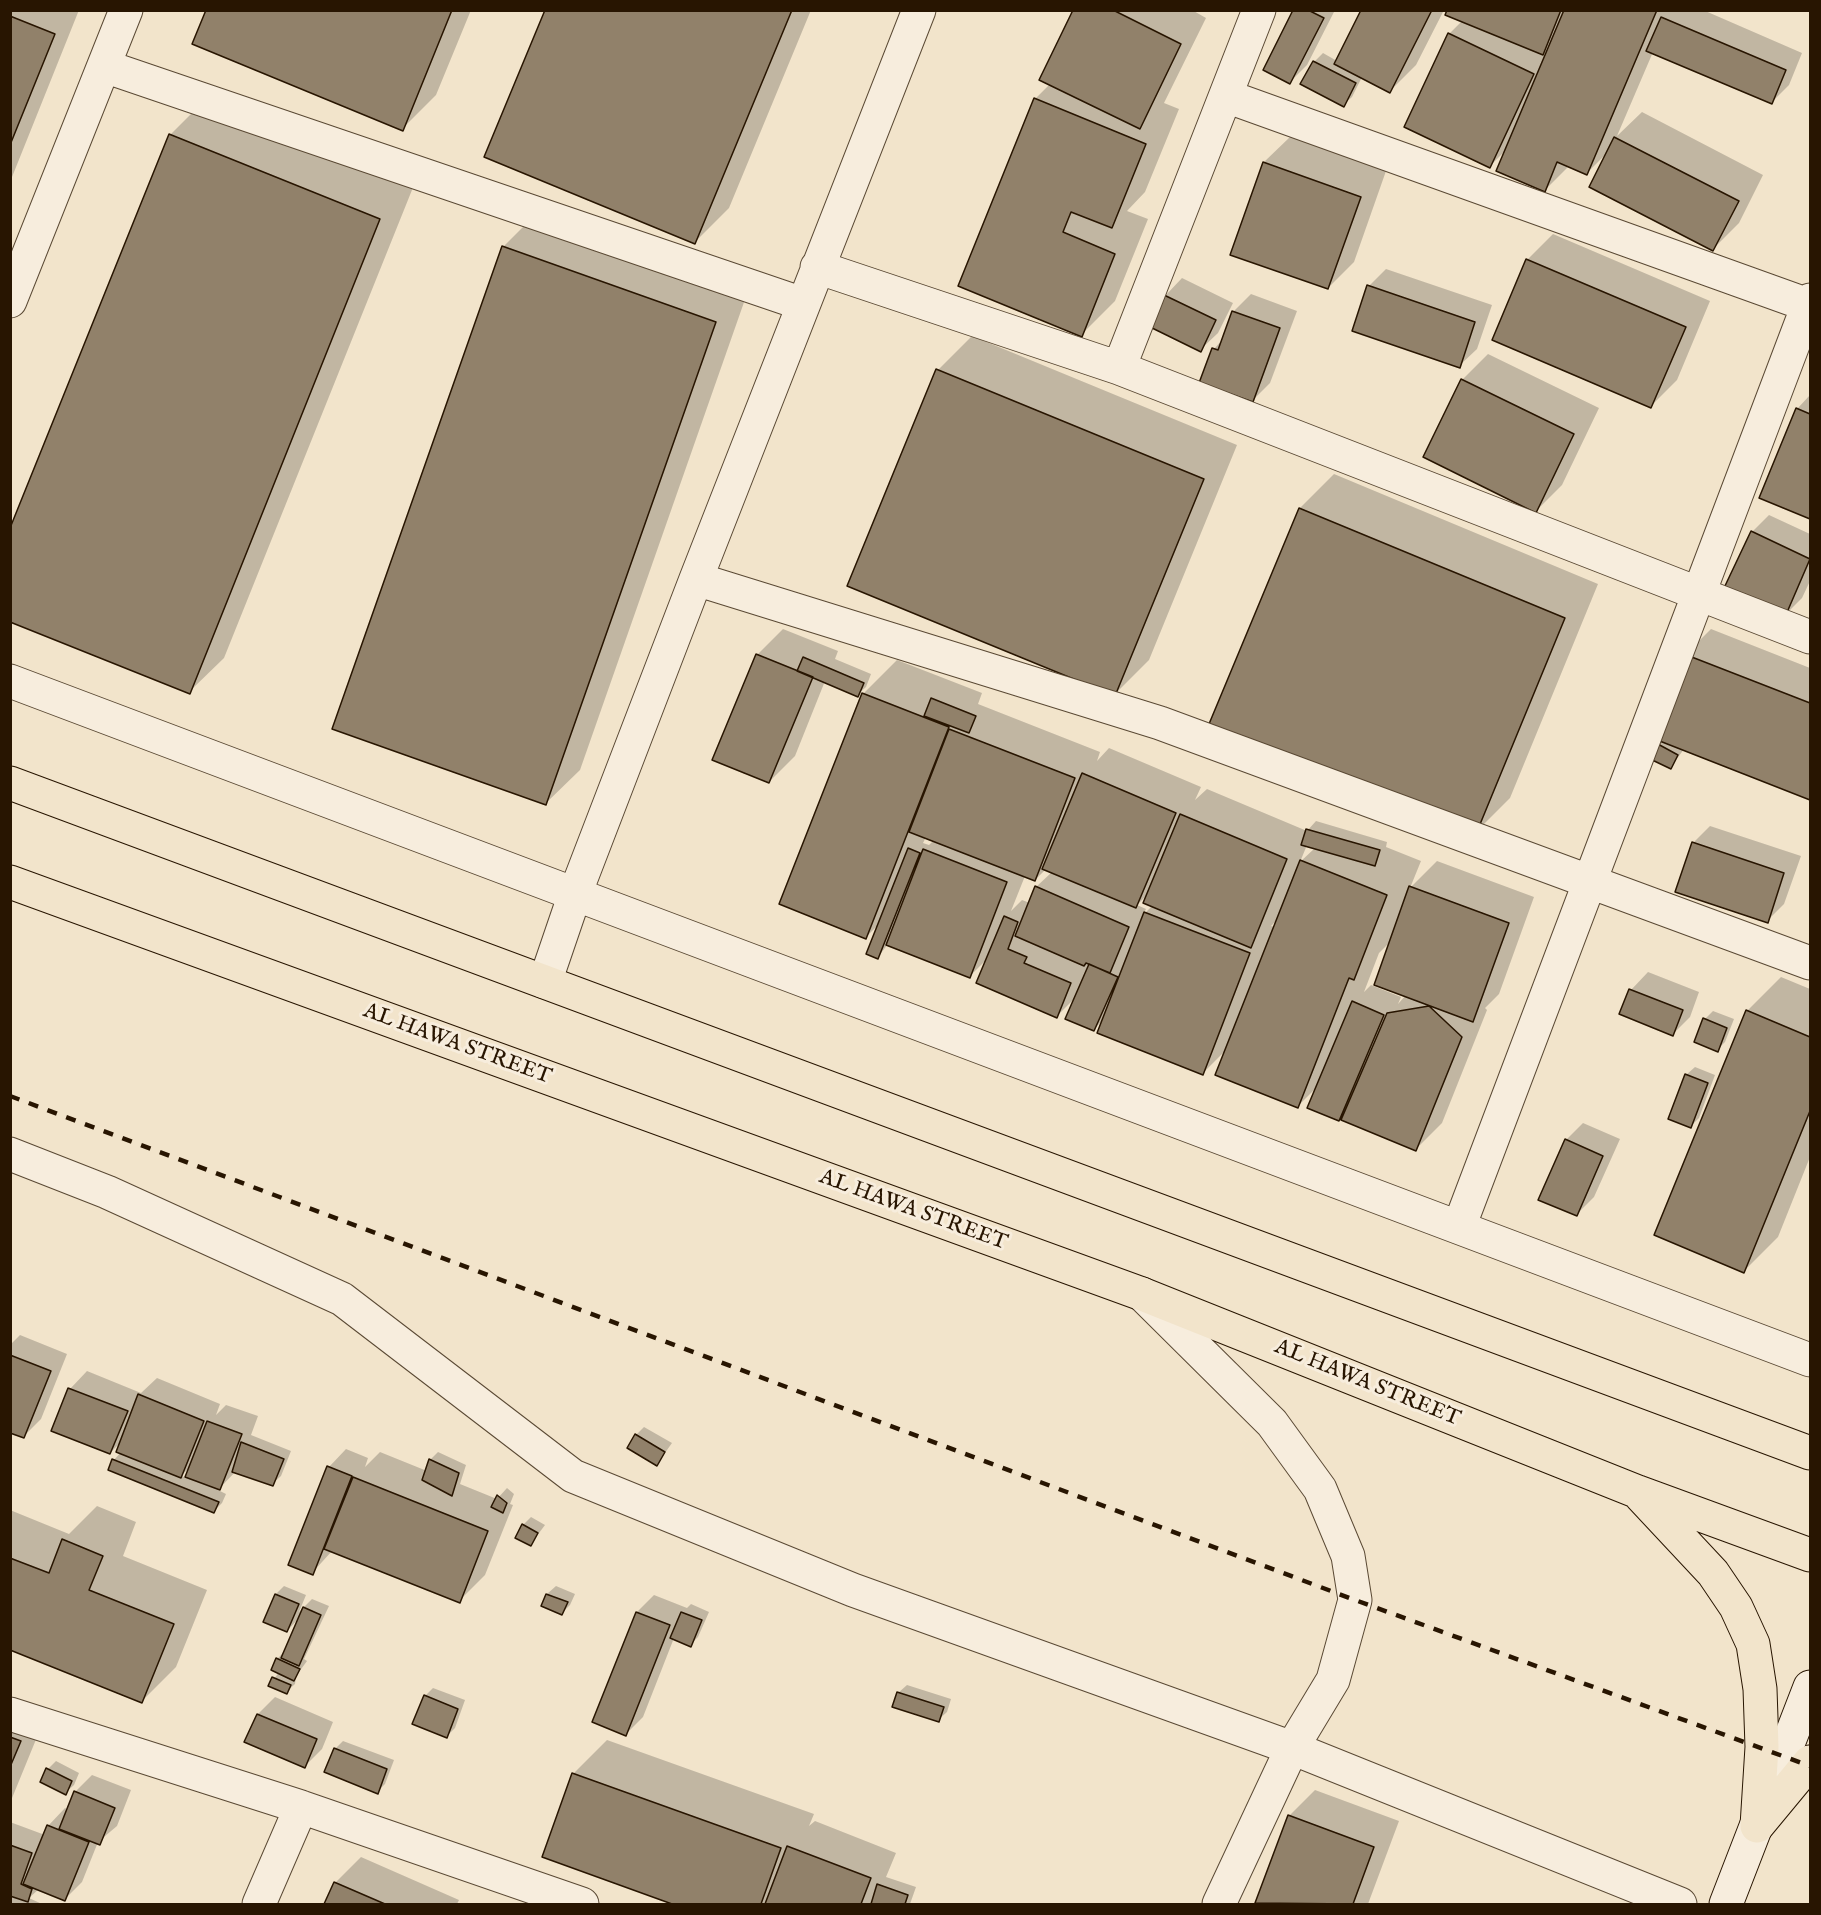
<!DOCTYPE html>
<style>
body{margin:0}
#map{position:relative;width:1821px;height:1915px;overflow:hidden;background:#f2e4cb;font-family:"IM FELL English",serif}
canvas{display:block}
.frame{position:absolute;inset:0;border:12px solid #281501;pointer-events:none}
</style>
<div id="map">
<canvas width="1821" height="1915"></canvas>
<div class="frame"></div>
</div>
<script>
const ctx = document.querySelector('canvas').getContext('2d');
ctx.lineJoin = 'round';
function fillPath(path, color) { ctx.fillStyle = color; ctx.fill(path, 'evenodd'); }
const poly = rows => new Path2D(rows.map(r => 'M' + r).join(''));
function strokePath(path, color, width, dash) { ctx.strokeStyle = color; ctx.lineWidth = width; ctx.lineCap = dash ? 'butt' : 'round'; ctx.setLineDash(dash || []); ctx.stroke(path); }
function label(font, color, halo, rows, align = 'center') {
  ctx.font = font + ' "IM FELL English",serif'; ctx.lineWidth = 6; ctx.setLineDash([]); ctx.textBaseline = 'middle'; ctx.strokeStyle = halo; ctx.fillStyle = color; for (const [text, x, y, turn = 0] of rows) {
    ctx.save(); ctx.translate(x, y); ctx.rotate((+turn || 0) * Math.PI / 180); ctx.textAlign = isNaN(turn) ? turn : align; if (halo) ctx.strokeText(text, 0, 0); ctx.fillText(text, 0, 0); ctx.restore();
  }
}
const shadow = poly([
 [10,10,79,10,10,182],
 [208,10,471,10,436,95,402,129],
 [547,10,811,10,729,208,695,242],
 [1075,10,1192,10,1206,18,1164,103,1179,109,1145,192,1127,211,1148,219,1115,301,1081,335,1035,99,1050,84],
 [1294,10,1335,10,1307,65,1290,82],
 [1363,10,1444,10,1416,65,1390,91,1362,77,1352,97,1343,105,1302,84,1314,62,1323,53,1337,61],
 [1448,10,1703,10,1802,53,1789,85,1772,102,1653,52,1617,136,1642,112,1763,175,1739,223,1713,249,1608,152,1587,173,1569,166,1545,190,1506,150,1490,166,1449,34,1462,21],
 [204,101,414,185,224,658,189,692,170,135],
 [1290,137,1386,171,1354,262,1328,288,1232,254,1264,162],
 [537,213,749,288,580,770,545,804,503,247],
 [1553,234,1710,301,1677,380,1651,406,1494,340,1527,260],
 [1386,269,1492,305,1477,349,1459,366,1369,286],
 [1182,278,1233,303,1218,333,1200,350,1165,296],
 [1251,294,1297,311,1270,383,1252,401,1214,349,1224,338,1234,311],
 [972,336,1237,445,1149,660,1115,694,938,370],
 [1488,354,1599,408,1562,485,1536,511,1462,380],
 [1810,395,1810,517,1761,497,1797,409],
 [1334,474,1598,584,1510,798,1475,833,1300,508],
 [1769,515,1810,534,1810,581,1802,598,1785,615,1752,532],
 [783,629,838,651,835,659,871,674,866,687,857,695,825,681,795,756,769,782,757,655],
 [1711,629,1810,668,1810,798,1684,749,1671,767,1650,757,1685,655],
 [897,660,982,693,978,704,1100,752,1097,761,1109,748,1201,787,1195,800,1207,789,1307,831,1316,821,1387,842,1386,847,1421,861,1410,888,1437,861,1534,897,1499,994,1485,1008,1487,1010,1442,1123,1416,1149,1346,1112,1339,1120,1318,1086,1298,1106,1227,1049,1203,1073,1104,1019,1094,1029,1076,997,1057,1016,988,958,970,976,888,944,878,957,881,922,866,937,863,694],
 [926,837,934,840,929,845,923,843],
 [1307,845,1315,848,1300,862],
 [1046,869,1052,872,1036,887,1030,903,1022,900,1011,911,1025,876,1035,880],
 [1148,894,1152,906,1143,915,1146,909,1137,905],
 [1279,918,1275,927,1271,926],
 [1391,941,1406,995,1398,1004,1401,997,1371,985,1364,992,1379,953],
 [1710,826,1801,856,1784,904,1767,921,1693,843],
 [1648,972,1699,992,1690,1017,1673,1034,1621,1013,1631,990],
 [1781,977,1810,989,1810,1157,1778,1237,1744,1271,1747,1011],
 [1713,1011,1734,1019,1725,1042,1717,1050,1705,1019],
 [1695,1067,1715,1075,1699,1118,1691,1126,1686,1075],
 [1583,1123,1620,1139,1594,1197,1577,1214,1566,1140],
 [20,1335,67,1354,41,1419,24,1436,10,1431,10,1345],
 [87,1371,141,1393,157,1378,220,1404,216,1415,226,1405,258,1416,251,1435,291,1451,281,1476,272,1484,236,1471,218,1490,226,1494,222,1503,214,1511,114,1460,121,1452,122,1441,110,1453,53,1430,70,1389],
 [191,1466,187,1478,181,1476],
 [644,1427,672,1443,657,1464,636,1435],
 [346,1449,368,1458,365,1467,380,1452,427,1471,430,1460,438,1452,466,1465,460,1484,497,1499,507,1488,514,1494,510,1504,513,1505,485,1575,459,1601,332,1551,312,1573,329,1467],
 [97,1506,136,1522,123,1556,207,1590,176,1667,142,1701,10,1648,10,1510,69,1534],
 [531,1517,545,1525,530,1545,523,1525],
 [284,1586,306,1595,299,1612,312,1599,329,1606,304,1659,307,1661,296,1676,295,1684,286,1692,270,1685,279,1672,277,1659,286,1650,299,1618,287,1631,265,1621,276,1594],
 [556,1586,575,1594,570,1605,562,1613,543,1606,547,1594],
 [654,1595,687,1608,691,1604,709,1612,698,1637,690,1645,674,1638,643,1717,626,1734,594,1721,637,1612],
 [907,1685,951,1699,947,1712,938,1720,898,1693],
 [433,1688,465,1700,455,1728,447,1736,425,1696],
 [275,1697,333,1722,322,1749,305,1766,258,1714],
 [10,1701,46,1715,10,1803],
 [607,1740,814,1814,809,1826,815,1821,896,1853,886,1877,916,1887,910,1904,676,1904,544,1856,573,1774],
 [343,1741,394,1760,385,1784,377,1792,335,1749],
 [56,1761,79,1773,74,1785,65,1793,48,1769],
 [92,1775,131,1790,117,1826,98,1842,82,1882,65,1899,39,1889,29,1898,42,1904,10,1904,10,1822,45,1835,48,1826,65,1808,68,1810,75,1792],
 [1315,1790,1399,1821,1368,1904,1257,1903,1289,1816],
 [361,1857,459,1900,457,1904,326,1904,335,1883]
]);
const building = poly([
 [206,10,452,10,403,131,192,44,206,10],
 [545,10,792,10,695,244,484,157,545,10],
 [1073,10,1113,10,1181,44,1140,129,1039,80,1073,10],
 [1293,10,1308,10,1324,18,1290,84,1263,70,1293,10],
 [1361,10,1432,10,1390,93,1334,64,1361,10],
 [1447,10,1561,10,1543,55,1445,15,1447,10],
 [1564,10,1657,10,1587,175,1557,162,1545,192,1496,171,1564,10],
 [10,16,55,34,10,145,10,16],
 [1661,17,1786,70,1772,104,1646,51,1661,17],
 [1448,33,1534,74,1490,168,1404,127,1448,33],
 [1313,61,1356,83,1344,107,1300,84,1313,61],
 [1034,98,1146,144,1112,228,1071,212,1063,232,1115,254,1082,337,958,286,1034,98],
 [169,134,380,219,190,694,10,622,10,528,169,134],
 [1614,137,1739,201,1713,251,1589,187,1614,137],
 [1263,162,1361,197,1328,289,1230,255,1263,162],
 [502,246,716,322,546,805,332,729,502,246],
 [1526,259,1686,327,1651,408,1492,340,1526,259],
 [1367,285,1475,322,1460,368,1352,331,1367,285],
 [1164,295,1216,320,1201,352,1148,326,1164,295],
 [1232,311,1280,328,1253,402,1199,383,1212,348,1218,350,1232,311],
 [936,369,1204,479,1115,696,847,586,936,369],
 [1461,379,1574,434,1536,513,1423,457,1461,379],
 [1796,408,1810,414,1810,519,1759,498,1796,408],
 [1299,508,1565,618,1476,834,1209,724,1299,508],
 [1751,531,1810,559,1785,617,1724,588,1751,531],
 [756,654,813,677,769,783,712,760,756,654],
 [1684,654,1810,703,1810,800,1652,738,1684,654],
 [803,657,864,683,858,697,797,671,803,657],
 [862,693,949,727,866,939,779,904,862,693],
 [931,698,976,716,969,733,924,716,931,698],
 [949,729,1075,778,1035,881,909,832,949,729],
 [1656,743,1678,755,1671,769,1648,758,1656,743],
 [1082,773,1176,813,1136,908,1042,869,1082,773],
 [1180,814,1287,859,1251,948,1143,903,1180,814],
 [1306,829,1380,850,1375,866,1301,845,1306,829],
 [1692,842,1784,873,1768,923,1675,892,1692,842],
 [908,848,920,853,878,959,866,954,908,848],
 [923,849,1007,882,970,978,886,945,923,849],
 [1300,860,1387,895,1354,980,1349,978,1298,1108,1215,1075,1300,860],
 [1035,886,1129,927,1110,973,1086,963,1084,966,1015,936,1035,886],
 [1409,886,1509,923,1473,1022,1374,985,1409,886],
 [1144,912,1250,953,1203,1075,1097,1033,1144,912],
 [1004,916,1018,922,1008,949,1027,957,1024,963,1071,983,1057,1018,976,983,1004,916],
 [1089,964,1118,977,1094,1031,1065,1019,1089,964],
 [1629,989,1683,1010,1673,1036,1619,1014,1629,989],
 [1352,1001,1384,1015,1339,1121,1307,1108,1352,1001],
 [1429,1006,1462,1037,1416,1151,1341,1120,1387,1013,1429,1006],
 [1746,1010,1810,1037,1810,1111,1744,1273,1654,1235,1746,1010],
 [1703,1018,1727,1028,1718,1052,1694,1042,1703,1018],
 [1685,1074,1708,1083,1691,1128,1668,1119,1685,1074],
 [1565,1139,1603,1156,1577,1216,1538,1200,1565,1139],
 [10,1355,51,1371,24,1438,10,1433,10,1355],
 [68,1388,128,1411,110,1454,51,1431,68,1388],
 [138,1394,204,1421,181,1478,116,1452,138,1394],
 [207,1421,242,1434,220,1490,185,1477,207,1421],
 [635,1434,665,1452,657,1466,627,1448,635,1434],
 [241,1442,284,1459,273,1486,232,1472,241,1442],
 [112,1459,219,1502,214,1513,108,1470,112,1459],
 [429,1459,459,1473,452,1496,422,1480,429,1459],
 [327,1466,352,1476,313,1575,288,1565,327,1466],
 [353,1477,488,1531,460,1603,324,1549,353,1477],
 [497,1495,507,1503,503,1513,491,1507,497,1495],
 [522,1524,538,1533,531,1546,515,1538,522,1524],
 [62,1539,103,1556,89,1590,174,1624,142,1703,10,1650,10,1558,49,1573,62,1539],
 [275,1594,299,1604,287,1632,263,1622,275,1594],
 [546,1594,568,1602,562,1615,541,1606,546,1594],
 [303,1607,321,1615,299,1666,281,1658,303,1607],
 [636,1612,670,1625,626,1736,592,1722,636,1612],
 [681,1612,702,1620,691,1647,670,1638,681,1612],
 [276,1658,300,1669,294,1681,271,1670,276,1658],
 [272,1677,291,1685,287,1694,268,1686,272,1677],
 [897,1692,944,1707,939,1722,892,1707,897,1692],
 [424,1695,458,1709,447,1738,412,1724,424,1695],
 [257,1714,317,1739,305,1768,244,1742,257,1714],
 [10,1737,21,1741,10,1767,10,1737],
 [334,1748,387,1769,378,1794,324,1772,334,1748],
 [46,1768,72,1781,66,1795,40,1782,46,1768],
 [572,1773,781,1848,761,1904,672,1904,542,1857,572,1773],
 [74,1791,115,1808,100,1845,59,1829,74,1791],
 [1288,1815,1374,1847,1353,1904,1255,1903,1288,1815],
 [47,1825,89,1842,65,1901,23,1884,47,1825],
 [10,1845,32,1853,21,1884,32,1889,28,1902,10,1896,10,1845],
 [787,1846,871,1878,861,1904,765,1904,787,1846],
 [334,1882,385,1904,324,1904,334,1882],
 [877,1884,908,1895,905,1904,871,1904,877,1884]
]);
const street = poly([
 [104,66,803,304],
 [1226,96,1808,305],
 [817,267,1119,368,1810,637],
 [10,301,126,10],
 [1119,368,1259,10],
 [696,579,1160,723,1810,963],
 [10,681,1810,1360],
 [545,982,575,894,696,579,919,10],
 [10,1154,107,1192,342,1299,573,1476,853,1590,1292,1748,1680,1904],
 [1459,1227,1810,300],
 [1142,1294,1272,1423,1320,1489,1348,1556,1355,1600,1333,1680,1292,1748,1219,1904],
 [10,1714,301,1807,582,1904],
 [259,1904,301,1807]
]);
const secondary = poly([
 [1726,1904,1810,1687]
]);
const highway = poly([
 [10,783,1810,1453],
 [10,882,1142,1294,1638,1492,1810,1555],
 [1641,1496,1713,1573,1736,1607,1753,1644,1760,1689,1762,1747,1757,1826],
 [1757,1826,1810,1762]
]);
const rail = poly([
 [10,1096,1355,1600,1810,1766]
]);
const streetNames = [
 ["AL HAWA STREET",457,1045,20],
 ["AL HAWA STREET",913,1211,20],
 ["AL HAWA STREET",1367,1384,22]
];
fillPath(shadow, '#0003');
fillPath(building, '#91816a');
strokePath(building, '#281501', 1.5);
strokePath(street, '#5a4934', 35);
strokePath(secondary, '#281501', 35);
strokePath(highway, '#281501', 35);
strokePath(street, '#f7eddd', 33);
strokePath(secondary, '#f7eddd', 33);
strokePath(highway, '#f2e4cb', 33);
strokePath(rail, '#281501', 4.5, [10, 10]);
label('22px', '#281501', '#f7eddd', streetNames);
</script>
